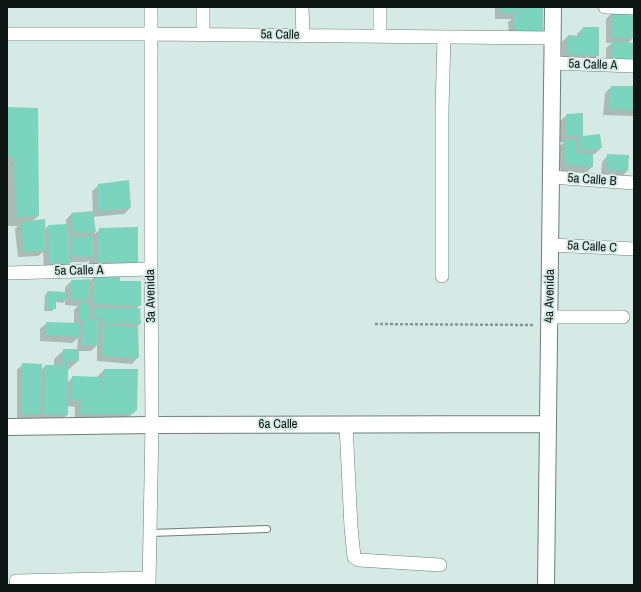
<!DOCTYPE html>
<style>
body{margin:0}
#map{position:relative;width:641px;height:592px;overflow:hidden;background:#d5eae4;font-family:"Archivo Narrow",sans-serif}
canvas{display:block}
.frame{position:absolute;inset:0;border:8px solid #0f1714;pointer-events:none}
</style>
<div id="map">
<canvas width="641" height="592"></canvas>
<div class="frame"></div>
</div>
<script>
const ctx = document.querySelector('canvas').getContext('2d');
ctx.lineJoin = 'round';
function fillPath(path, color) { ctx.fillStyle = color; ctx.fill(path, 'evenodd'); }
const poly = rows => new Path2D(rows.map(r => 'M' + r).join(''));
function strokePath(path, color, width, dash) { ctx.strokeStyle = color; ctx.lineWidth = width; ctx.lineCap = dash ? 'butt' : 'round'; ctx.setLineDash(dash || []); ctx.stroke(path); }
function label(font, color, halo, rows, align = 'center') {
  ctx.font = font + ' "Archivo Narrow",sans-serif'; ctx.lineWidth = 4; ctx.setLineDash([]); ctx.textBaseline = 'middle'; ctx.strokeStyle = halo; ctx.fillStyle = color; for (const [text, x, y, turn = 0] of rows) {
    ctx.save(); ctx.translate(x, y); ctx.rotate((+turn || 0) * Math.PI / 180); ctx.textAlign = isNaN(turn) ? turn : align; if (halo) ctx.strokeText(text, 0, 0); ctx.fillText(text, 0, 0); ctx.restore();
  }
}
const shadow = poly([
 [495,7,542,7,542,30,535,37,509,37,508,22,512,19,495,19],
 [613,12,634,37,628,43,634,44,606,66,606,48,612,43,606,43,606,19],
 [583,28,598,55,592,62,562,60,562,42,568,36,577,37,577,34],
 [611,87,634,87,634,116,603,115,605,93],
 [7,108,38,216,32,222,44,230,48,226,66,225,66,220,72,213,93,212,92,191,99,185,130,208,124,214,92,217,95,234,100,229,137,262,127,271,89,271,89,260,87,262,71,262,64,269,44,270,43,252,38,256,18,257,15,229,18,226,8,226,7,205,7,165,9,163,7,163],
 [567,115,582,137,601,148,595,154,592,154,592,167,586,173,561,171,560,167,560,146,564,142,560,142,560,121],
 [608,155,628,156,627,171,621,177,601,176,602,162],
 [95,276,119,282,140,305,136,309,140,324,136,328,138,357,132,364,97,361,97,345,91,351,78,351,78,361,68,370,67,370,67,383,73,377,96,378,104,370,136,409,127,419,75,419,75,407,67,406,67,415,57,424,17,420,17,370,23,364,41,370,45,366,54,366,54,359,64,350,77,350,78,338,72,343,40,341,40,329,47,323,74,324,74,310,78,306,65,305,65,300,63,303,55,302,55,308,52,311,44,311,45,295,48,292,65,293,65,287,72,281,89,282]
]);
const building = poly([
 [501,7,517,7,517,13,501,13],
 [518,7,543,7,543,31,515,31,514,15,518,14],
 [612,11,634,11,634,38,612,37],
 [583,27,599,27,599,56,568,54,568,35,582,36],
 [612,41,634,43,634,62,612,61],
 [611,86,634,86,634,110,609,109],
 [7,107,38,108,39,216,17,217,14,157,7,157],
 [583,113,583,136,600,134,602,148,579,150,580,136,566,136,566,114],
 [565,139,577,139,576,152,593,154,593,167,568,165,565,160],
 [607,154,629,155,628,171,607,170],
 [129,180,131,208,99,211,98,184],
 [93,211,96,232,73,233,72,213],
 [45,219,46,250,24,252,21,222],
 [68,224,71,263,50,264,48,225],
 [138,227,138,262,98,262,99,228],
 [93,236,94,257,73,256,72,237],
 [94,275,120,275,120,281,141,281,141,306,94,304],
 [90,279,89,300,71,299,71,280],
 [47,291,67,292,66,300,56,300,56,309,47,309],
 [80,302,90,303,90,319,99,320,98,345,82,345,84,320,80,320],
 [94,308,140,308,141,324,102,323,103,318,94,318],
 [46,322,81,323,80,337,46,335],
 [103,325,138,327,139,358,103,356],
 [63,349,79,349,79,361,68,361,68,415,44,414,45,365,63,365],
 [22,363,42,364,41,414,22,414],
 [104,369,138,369,137,410,132,414,80,414,81,401,71,400,72,376,102,377,101,404]
]);
const path = poly([
 [375,324,534,325]
]);
const service = poly([
 [150,533,267,529]
]);
const minor = poly([
 [302,7,303,36],
 [605,7,634,8],
 [7,34,151,34,552,38],
 [203,35,203,7],
 [380,37,380,7],
 [552,63,634,66],
 [551,177,634,183],
 [550,245,634,249],
 [7,273,151,269],
 [442,276,442,110,444,37],
 [550,317,623,317],
 [346,425,351,527,354,557,357,559,359,560,440,565],
 [16,581,149,578],
 [149,585,152,425,151,269,151,7]
]);
const tertiary = poly([
 [7,427,152,425,548,424],
 [546,585,553,7]
]);
const streetNames = [
 ["5a Calle",280,35,1],
 ["5a Calle A",593,65,2],
 ["5a Calle B",592,180,4],
 ["5a Calle C",592,247,3],
 ["5a Calle A",79,271,-1],
 ["3a Avenida",151,296,-91],
 ["4a Avenida",550,296,-89],
 ["6a Calle",278,425]
];
fillPath(shadow, '#0003');
fillPath(building, '#7ad4be');
strokePath(service, '#6c7f7a', 8);
strokePath(minor, '#6c7f7a', 14);
strokePath(tertiary, '#6c7f7a', 18);
strokePath(path, '#879792', 2.5, [3, 2]);
strokePath(service, '#fff', 6);
strokePath(minor, '#fff', 13);
strokePath(tertiary, '#fff', 16);
label('13px', '#0f1714', '#d5eae4', streetNames);
</script>
